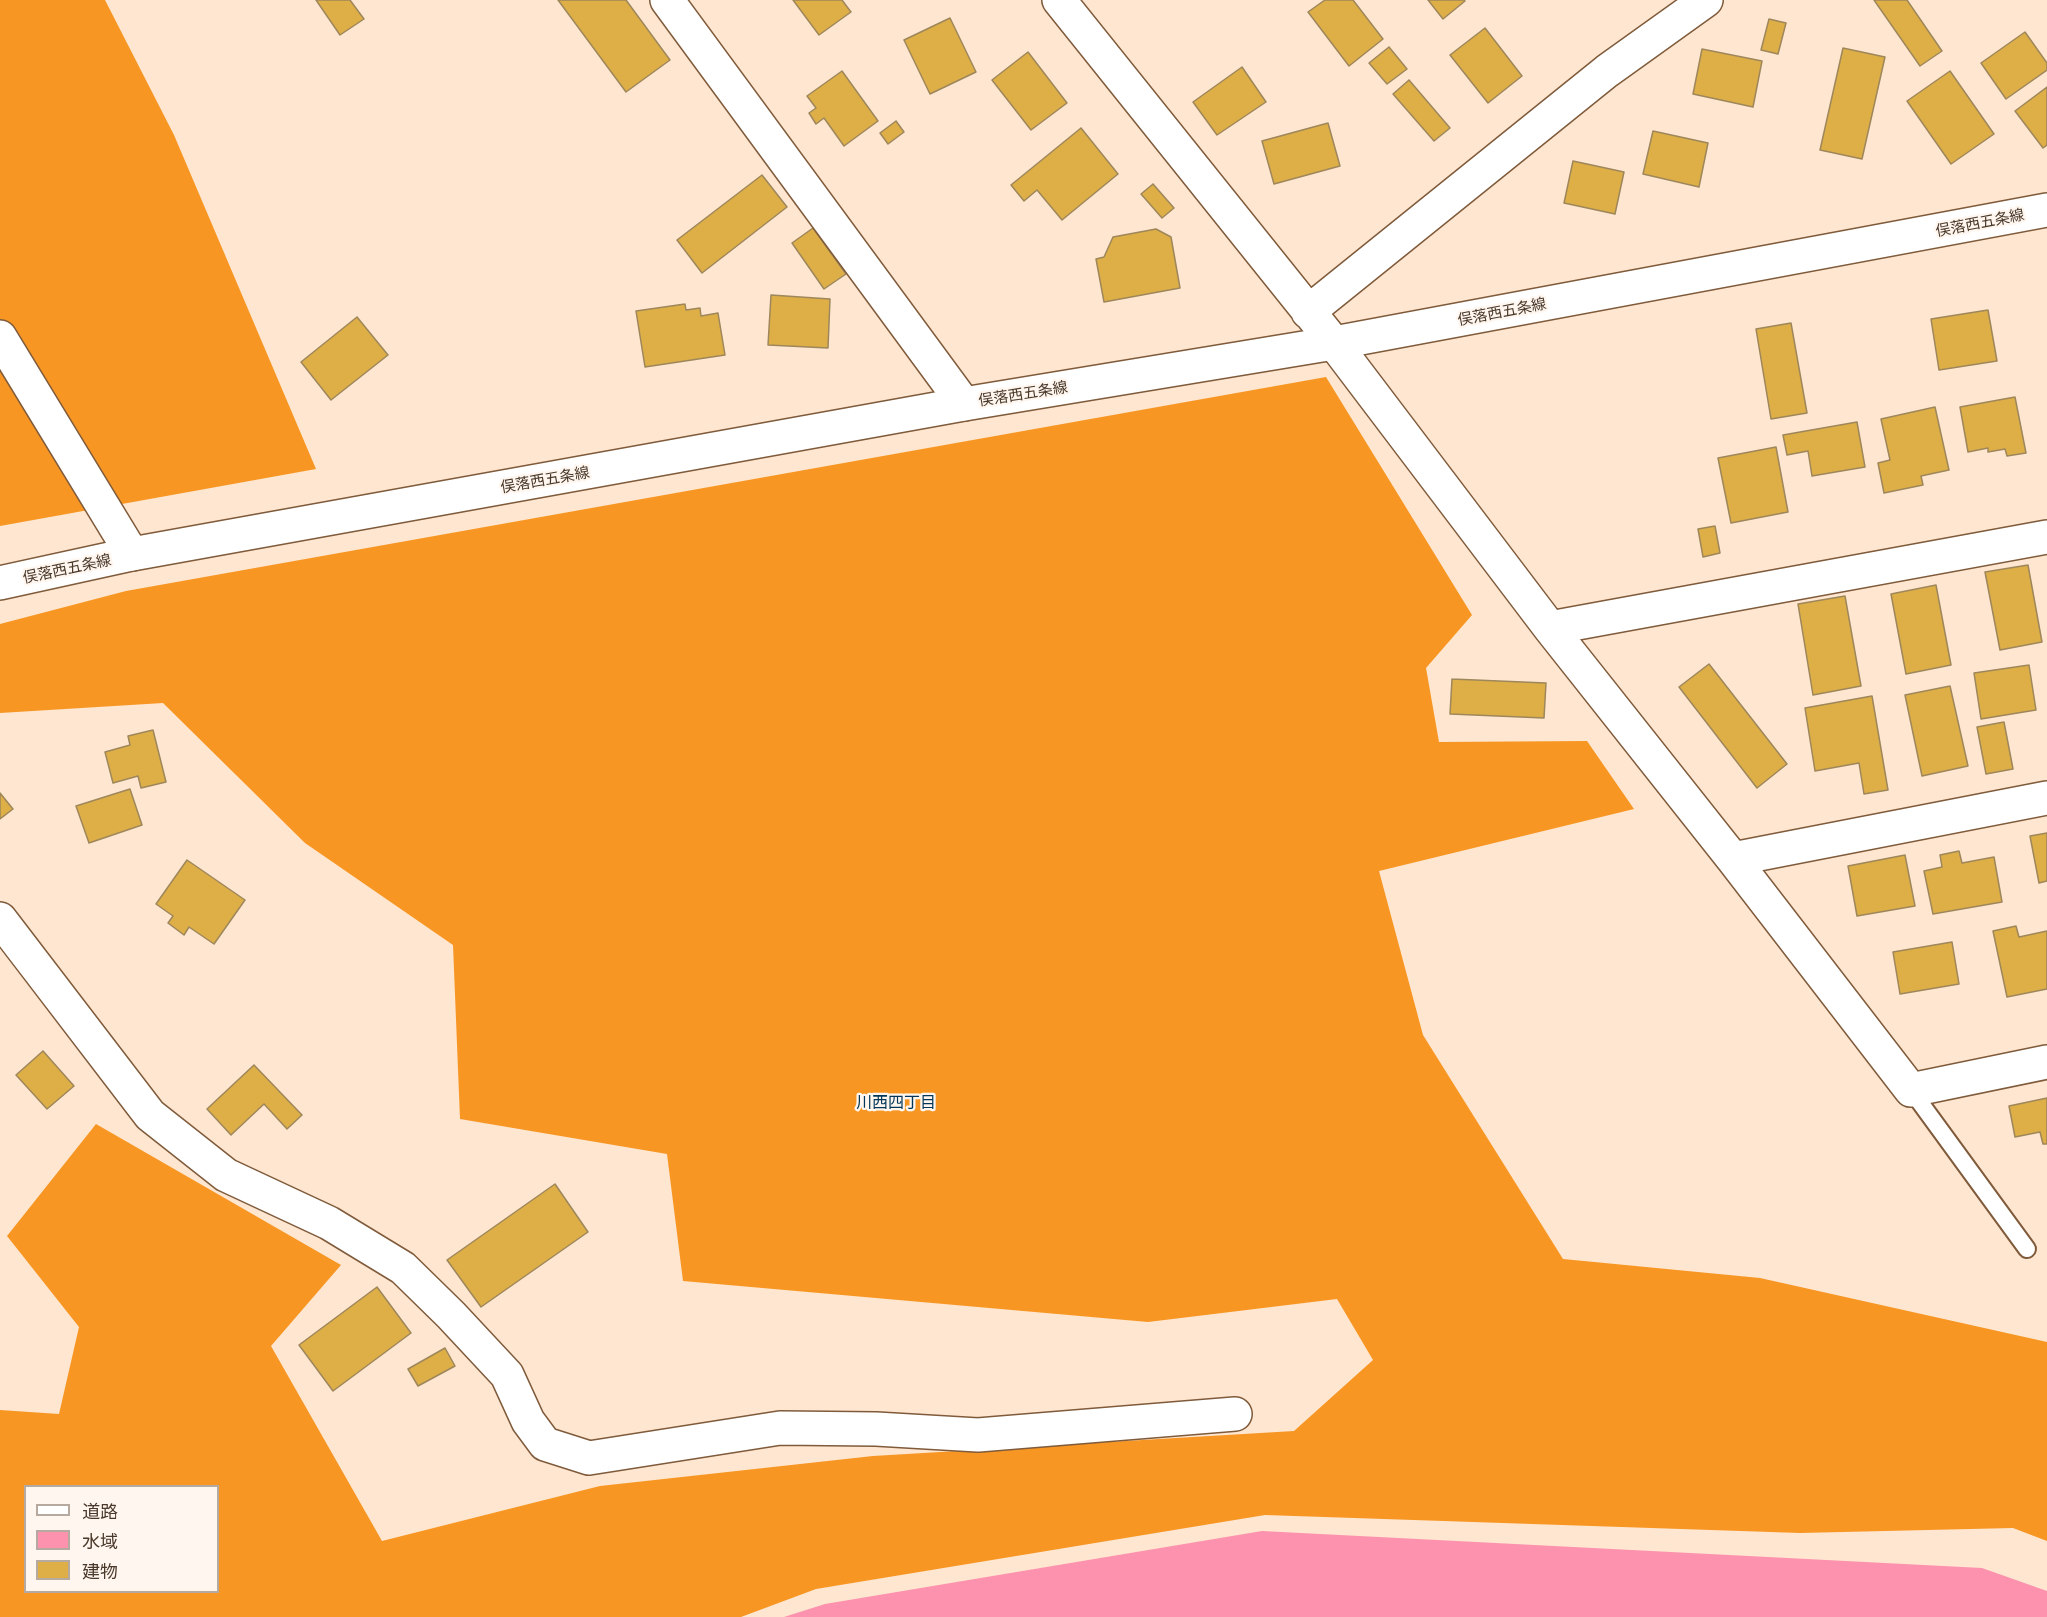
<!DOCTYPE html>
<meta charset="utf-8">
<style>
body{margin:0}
#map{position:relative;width:2047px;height:1617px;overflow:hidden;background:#ffe6d0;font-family:Lato,"Noto Sans JP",sans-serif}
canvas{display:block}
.legend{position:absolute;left:24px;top:1485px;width:195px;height:108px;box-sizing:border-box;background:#fff6ef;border:2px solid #b6aaa0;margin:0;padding:8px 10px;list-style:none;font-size:18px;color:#49392a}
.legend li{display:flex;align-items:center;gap:12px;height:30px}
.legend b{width:30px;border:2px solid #b6aaa0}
</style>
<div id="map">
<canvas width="2047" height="1617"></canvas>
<ul class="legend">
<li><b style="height:8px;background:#fff"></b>道路</li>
<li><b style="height:16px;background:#fc92ae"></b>水域</li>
<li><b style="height:16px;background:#deae47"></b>建物</li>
</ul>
</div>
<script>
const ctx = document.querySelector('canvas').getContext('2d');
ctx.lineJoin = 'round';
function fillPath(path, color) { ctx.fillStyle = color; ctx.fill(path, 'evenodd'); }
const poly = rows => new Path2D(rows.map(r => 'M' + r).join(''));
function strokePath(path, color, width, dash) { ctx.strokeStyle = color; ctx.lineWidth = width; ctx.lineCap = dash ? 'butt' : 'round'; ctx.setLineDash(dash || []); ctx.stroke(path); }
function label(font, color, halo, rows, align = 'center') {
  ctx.font = font + ' Lato,"Noto Sans JP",sans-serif'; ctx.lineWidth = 4.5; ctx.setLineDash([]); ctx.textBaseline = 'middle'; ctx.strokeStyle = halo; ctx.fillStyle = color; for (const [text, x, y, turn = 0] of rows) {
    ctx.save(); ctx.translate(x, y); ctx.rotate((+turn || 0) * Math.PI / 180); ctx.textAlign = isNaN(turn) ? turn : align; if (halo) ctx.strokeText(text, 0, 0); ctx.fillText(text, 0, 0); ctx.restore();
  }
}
const forest = poly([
 [0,0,105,0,174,135,316,469,0,526],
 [1326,377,1472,615,1426,668,1439,742,1587,741,1634,809,1379,871,1423,1035,1563,1259,1760,1278,2047,1342,2047,1541,2013,1528,1800,1533,1265,1515,816,1589,741,1617,0,1617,0,1410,59,1414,79,1327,7,1236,96,1124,341,1265,271,1346,382,1541,600,1486,873,1456,1294,1431,1373,1360,1337,1299,1148,1322,683,1281,667,1154,460,1119,453,945,305,843,163,703,0,713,0,624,126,591],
 [26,1486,218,1486,218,1592,26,1592]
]);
const water = poly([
 [1262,1531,1982,1568,2047,1591,2047,1617,784,1617,825,1604]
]);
const building = poly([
 [316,0,350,0,364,19,340,35,316,0],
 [558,0,626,0,670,60,626,92,558,0],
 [793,0,842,0,851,12,819,35,793,0],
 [1325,0,1353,0,1383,39,1349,66,1308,12,1325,0],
 [1428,0,1464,0,1465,1,1443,19,1428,0],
 [1874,0,1907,0,1942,51,1920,66,1874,0],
 [950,18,976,72,930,94,904,40,950,18],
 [1769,19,1786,23,1778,54,1761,50,1769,19],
 [1485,28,1522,76,1488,103,1450,55,1485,28],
 [2025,32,2047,63,2047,70,2006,99,1981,63,2025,32],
 [1389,47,1407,69,1387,84,1369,63,1389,47],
 [1843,48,1885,57,1862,159,1820,150,1843,48],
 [1702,49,1762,61,1753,107,1693,94,1702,49],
 [1028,52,1067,103,1031,130,992,80,1028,52],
 [1242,67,1266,102,1217,135,1193,102,1242,67],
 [842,71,878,121,844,146,824,118,816,124,809,113,816,108,807,96,842,71],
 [1950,71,1994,134,1951,164,1907,101,1950,71],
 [1409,80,1450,128,1434,141,1393,94,1409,80],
 [2047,87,2047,145,2043,148,2015,111,2047,87],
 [896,121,904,132,888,144,880,133,896,121],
 [1328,123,1340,166,1274,184,1262,141,1328,123],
 [1081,128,1118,174,1062,220,1037,190,1024,201,1011,185,1081,128],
 [1653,131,1708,143,1699,187,1643,174,1653,131],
 [1573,161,1624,172,1615,214,1564,203,1573,161],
 [762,175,787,207,702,273,677,240,762,175],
 [1153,184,1174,208,1162,218,1141,194,1153,184],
 [813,228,846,274,824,289,792,243,813,228],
 [1156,229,1171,237,1180,288,1104,302,1096,259,1104,257,1113,237,1156,229],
 [771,295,830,299,828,348,768,345,771,295],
 [685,304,686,310,700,308,701,316,718,313,725,355,645,367,636,311,685,304],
 [1988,310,1997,361,1939,370,1931,319,1988,310],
 [357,317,388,355,331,400,301,362,357,317],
 [1791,323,1807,413,1771,419,1756,329,1791,323],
 [2015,397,2026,453,2007,456,2005,449,1988,452,1988,448,1968,452,1960,407,2015,397],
 [1935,407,1949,470,1921,476,1923,485,1884,493,1878,463,1890,460,1881,419,1935,407],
 [1857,422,1865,467,1812,476,1808,451,1787,455,1783,435,1857,422],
 [1776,447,1788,512,1731,523,1718,458,1776,447],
 [1715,526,1720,553,1703,557,1698,529,1715,526],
 [2028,565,2042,642,2000,650,1985,572,2028,565],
 [1936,585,1951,665,1906,674,1891,594,1936,585],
 [1845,596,1861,686,1813,695,1798,604,1845,596],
 [1709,664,1787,764,1757,788,1679,687,1709,664],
 [2029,665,2036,710,1981,719,1974,673,2029,665],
 [1452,679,1546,683,1544,718,1450,714,1452,679],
 [1950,686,1968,766,1922,776,1905,695,1950,686],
 [1872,696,1888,790,1864,794,1859,763,1815,771,1805,708,1872,696],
 [2004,722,2013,769,1986,774,1977,727,2004,722],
 [153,730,166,782,141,788,138,776,113,783,105,752,130,745,128,736,153,730],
 [130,789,142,825,89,843,76,806,130,789],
 [0,793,13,809,0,819,0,793],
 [2047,833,2047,881,2039,883,2030,836,2047,833],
 [1959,851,1962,863,1994,857,2002,902,1933,914,1924,871,1942,867,1940,855,1959,851],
 [1905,855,1915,906,1857,916,1848,866,1905,855],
 [187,860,245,900,214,944,189,927,184,935,168,923,173,916,156,904,187,860],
 [2016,926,2019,937,2047,931,2047,989,2007,997,1993,931,2016,926],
 [1952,942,1959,984,1900,994,1893,952,1952,942],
 [43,1051,74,1086,47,1109,16,1075,43,1051],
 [254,1065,302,1115,287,1129,264,1104,231,1135,207,1109,254,1065],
 [2047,1098,2047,1144,2043,1144,2040,1132,2015,1137,2009,1106,2047,1098],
 [555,1184,588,1232,481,1307,447,1260,555,1184],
 [377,1287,411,1333,333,1391,299,1345,377,1287],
 [445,1348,455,1366,418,1386,408,1369,445,1348]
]);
const service = poly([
 [1911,1090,2027,1249]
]);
const minor = poly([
 [667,0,964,404],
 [1059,0,1334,343,1550,628,1733,859,1911,1090,2047,1062],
 [1308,312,1607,71,1706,0],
 [0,337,132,554],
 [1550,628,2047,537],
 [1733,859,2047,798],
 [0,919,150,1115,226,1175,329,1223,403,1268,451,1315,507,1375,528,1421,545,1444,589,1458,780,1428,876,1429,978,1435,1235,1414]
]);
const secondary = poly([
 [0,583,132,554,964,404,1334,343,2047,210]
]);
const streetNames = [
 ["俣落西五条線",1980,223,-11],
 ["俣落西五条線",1502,312,-11],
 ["俣落西五条線",1023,394,-9],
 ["俣落西五条線",545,480,-10],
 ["俣落西五条線",67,569,-12]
];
const neighbourhoodNames = [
 ["川西四丁目",896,1103]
];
fillPath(forest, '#f79623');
fillPath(water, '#fc92ae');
fillPath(building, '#deae47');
strokePath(building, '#9e875b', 1.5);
strokePath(service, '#7f5b3b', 20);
strokePath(minor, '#7f5b3b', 36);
strokePath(secondary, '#7f5b3b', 36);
strokePath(service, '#fff', 16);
strokePath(minor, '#fff', 33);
strokePath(secondary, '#fff', 33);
label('15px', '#49392a', '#fff6ef', streetNames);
label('16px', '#003759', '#fff6ef', neighbourhoodNames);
</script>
